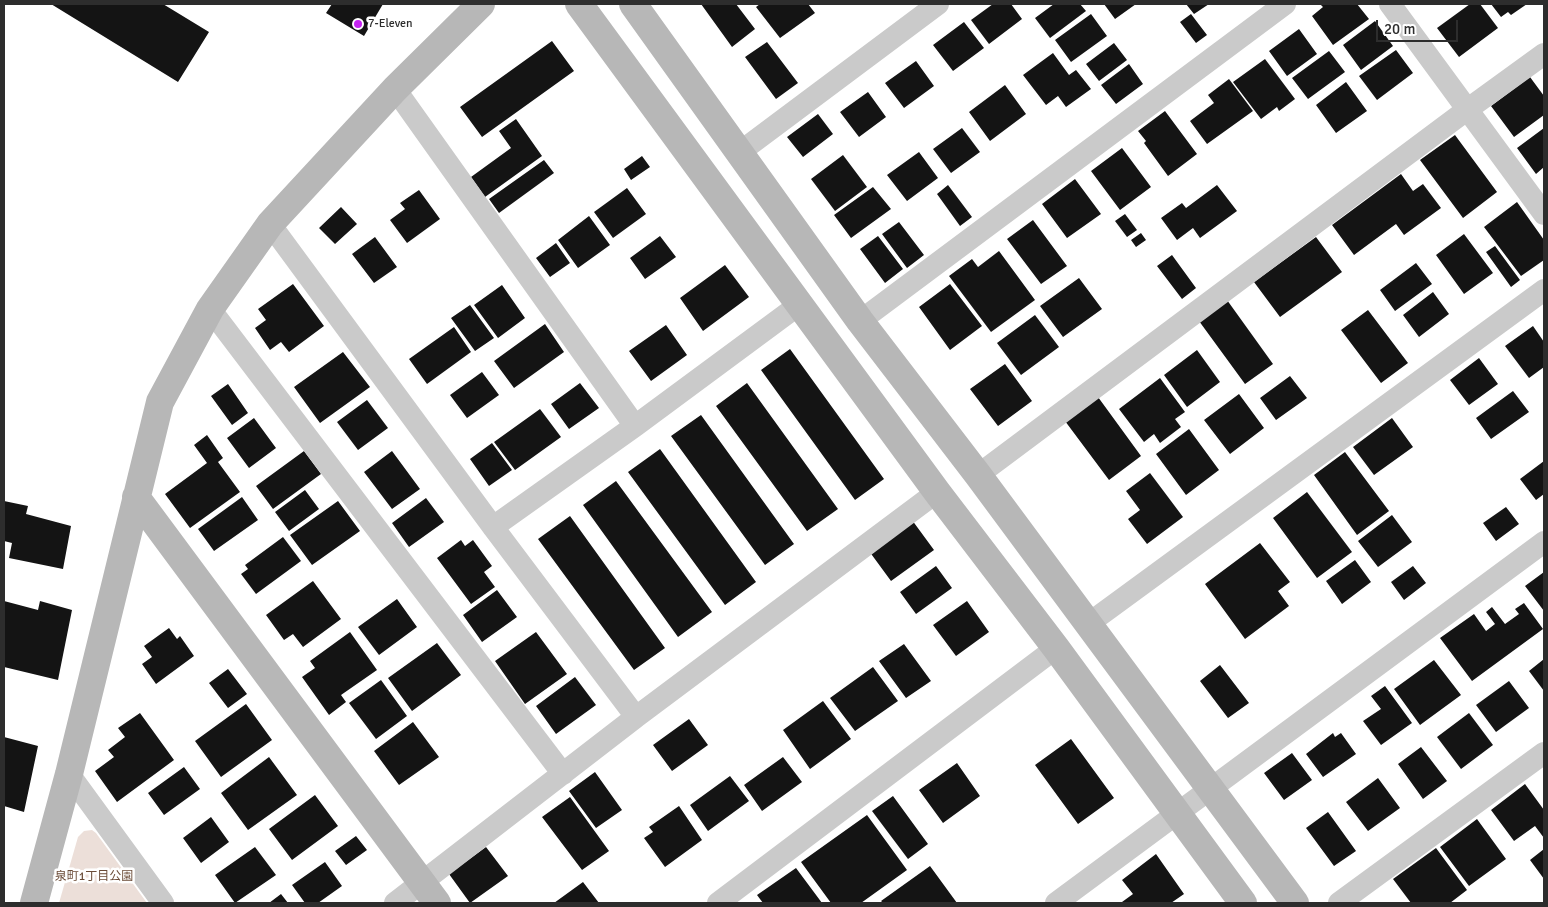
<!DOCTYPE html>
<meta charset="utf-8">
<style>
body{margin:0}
#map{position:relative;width:1548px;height:907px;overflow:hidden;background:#fff;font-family:Signika,sans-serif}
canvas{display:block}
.frame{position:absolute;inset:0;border:5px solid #2d2d2d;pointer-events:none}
.scale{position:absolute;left:1376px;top:20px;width:82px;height:22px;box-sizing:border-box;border:2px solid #2d2d2d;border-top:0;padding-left:6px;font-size:15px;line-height:18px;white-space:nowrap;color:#2d2d2d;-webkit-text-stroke:4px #fff;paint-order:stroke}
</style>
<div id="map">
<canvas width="1548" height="907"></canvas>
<div class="frame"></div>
<div class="scale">20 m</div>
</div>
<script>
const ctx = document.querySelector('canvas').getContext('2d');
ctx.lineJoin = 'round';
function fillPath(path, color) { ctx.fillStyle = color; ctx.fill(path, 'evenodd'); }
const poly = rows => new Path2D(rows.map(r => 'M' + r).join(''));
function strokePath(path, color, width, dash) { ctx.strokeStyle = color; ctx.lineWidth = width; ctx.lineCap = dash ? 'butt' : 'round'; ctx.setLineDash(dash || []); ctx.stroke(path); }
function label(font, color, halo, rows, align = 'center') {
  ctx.font = font + ' Signika,"Noto Sans JP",sans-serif'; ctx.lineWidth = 5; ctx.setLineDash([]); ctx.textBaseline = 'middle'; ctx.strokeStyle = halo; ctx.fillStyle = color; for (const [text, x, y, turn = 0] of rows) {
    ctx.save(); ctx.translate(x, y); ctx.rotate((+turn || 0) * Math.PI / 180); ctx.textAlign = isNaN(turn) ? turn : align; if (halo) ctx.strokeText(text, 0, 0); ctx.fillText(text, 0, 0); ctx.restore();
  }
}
const green = poly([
 [92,830,96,833,147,903,59,903,78,837,84,831]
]);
const building = poly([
 [51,4,163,4,209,32,178,82],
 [332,4,383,4,364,36,326,13],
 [701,4,736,4,755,29,732,47],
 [760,4,808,4,815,13,780,38,756,7],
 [993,4,1011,4,1022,19,989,44,971,20],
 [1054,4,1080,4,1086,11,1050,38,1035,18],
 [1104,4,1136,4,1115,19],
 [1186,4,1209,4,1194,14],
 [1320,4,1357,4,1369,19,1333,45,1312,16,1323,7],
 [1470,4,1480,4,1498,28,1459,57,1437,28],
 [1491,4,1527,4,1511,15,1508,12,1501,17],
 [1091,14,1107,36,1071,62,1055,40],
 [1191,14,1207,35,1196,43,1180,22],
 [1375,21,1393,46,1361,70,1343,45],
 [964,22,984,48,953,71,933,45],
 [1299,29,1317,54,1287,76,1269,51],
 [552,41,574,71,482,137,460,107],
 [767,42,798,83,776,99,745,57],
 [1114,43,1127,60,1099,81,1086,64],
 [1396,50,1413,73,1377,100,1359,76],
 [1329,51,1345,72,1308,99,1292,78],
 [1053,53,1069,75,1076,70,1091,89,1066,107,1058,96,1046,105,1023,75],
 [1265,59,1295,99,1279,111,1277,107,1261,119,1233,82],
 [916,61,934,86,904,108,885,83],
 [1129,64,1143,84,1116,104,1101,85],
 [1530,77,1544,96,1544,115,1514,137,1491,106],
 [1229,79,1253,111,1207,144,1190,121,1214,103,1208,95],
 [1346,82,1367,111,1336,133,1316,105],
 [1005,85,1026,114,990,141,969,112],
 [868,92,886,117,859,137,840,112],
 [1165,111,1197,154,1168,176,1144,143,1146,141,1138,131],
 [818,114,833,134,803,157,787,137],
 [516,119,542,156,485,197,471,177,511,148,499,131],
 [962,128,980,152,951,173,933,149],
 [1544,128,1544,167,1536,174,1517,148],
 [1455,135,1497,192,1463,218,1420,160],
 [1122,148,1151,187,1120,210,1091,171],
 [919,152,938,178,907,201,887,175],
 [843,155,867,187,835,211,811,179],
 [642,156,650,167,631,180,624,169],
 [544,160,554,173,499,213,489,199],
 [1401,174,1413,191,1423,184,1441,208,1404,235,1396,224,1354,255,1332,225],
 [1075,179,1101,214,1067,238,1042,204],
 [948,185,972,217,960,226,937,194],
 [1217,185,1237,211,1200,238,1193,228,1177,240,1161,218,1182,203,1186,208],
 [873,187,891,209,851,238,834,215],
 [627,188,646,214,613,238,594,212],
 [419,190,440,219,407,243,390,220,405,209,400,203],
 [1517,202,1544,240,1544,260,1521,276,1484,227],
 [341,207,357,224,335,244,319,228],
 [1125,214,1137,230,1127,237,1115,221],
 [589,216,610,245,578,268,558,240],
 [1033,220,1067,266,1041,284,1007,239],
 [899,222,924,255,907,268,882,234],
 [1141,233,1146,240,1136,247,1131,240],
 [1464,234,1493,273,1464,294,1436,255],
 [660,236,676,257,645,279,630,258],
 [878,236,903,269,885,283,860,249],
 [375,237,397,267,374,283,352,254],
 [1316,237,1342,272,1280,317,1254,282],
 [556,243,570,263,550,277,536,258],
 [1495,246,1520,280,1511,287,1486,252],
 [999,251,1035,300,991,332,949,276,972,259,978,267],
 [1172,255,1196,288,1182,299,1157,266],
 [1416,263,1432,284,1395,311,1380,290],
 [725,265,749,297,703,331,680,298],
 [1079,278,1102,309,1063,337,1040,306],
 [293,284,324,326,289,352,281,342,270,350,255,328,266,320,258,309],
 [950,284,982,326,950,350,919,307],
 [502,285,525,318,498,338,474,305],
 [1433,292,1449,314,1419,337,1403,315],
 [1227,300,1273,364,1245,384,1199,321],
 [470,305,494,338,475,351,451,318],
 [1368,310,1408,363,1381,383,1341,330],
 [1035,315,1059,347,1021,375,997,343],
 [545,324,564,352,514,388,494,361],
 [666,325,687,355,651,381,629,351],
 [1533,326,1544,342,1544,367,1529,378,1505,346],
 [454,327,471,352,427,384,409,359],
 [790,349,884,479,855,500,761,370],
 [1197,350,1220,382,1187,407,1164,375],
 [343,352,370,387,320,423,294,387],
 [1479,358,1498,384,1469,405,1450,380],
 [1005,364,1032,401,998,426,970,389],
 [482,372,499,395,467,418,450,395],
 [1290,376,1307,398,1276,420,1260,398],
 [1160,378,1185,412,1175,419,1181,427,1160,443,1154,434,1144,442,1119,409],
 [580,383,599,408,569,429,551,404],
 [747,383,838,509,807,531,716,406],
 [228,384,248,413,232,425,211,396],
 [1513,391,1529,412,1491,439,1476,418],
 [1239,394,1264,428,1230,454,1204,420],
 [1098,397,1141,456,1109,480,1065,421],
 [367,400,388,428,358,450,337,422],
 [540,409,561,437,515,470,494,442],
 [701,415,794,544,765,565,671,436],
 [254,418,276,448,249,468,227,438],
 [1392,418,1413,447,1374,475,1353,447],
 [1189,429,1219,470,1186,495,1156,454],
 [207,435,223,458,218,462,240,492,190,528,165,494,207,463,194,445],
 [492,443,512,470,489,486,470,459],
 [660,449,756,582,725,605,628,472],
 [304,451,321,474,273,509,256,486],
 [392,451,420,489,392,509,364,472],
 [1345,452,1389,511,1357,535,1314,475],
 [1544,461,1544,494,1536,500,1520,479],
 [1150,473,1183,517,1147,544,1128,519,1140,510,1126,491],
 [616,481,712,612,678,637,583,505],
 [305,490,319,509,289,531,275,512],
 [1307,492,1352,552,1317,578,1273,518],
 [242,497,258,520,214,551,198,529],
 [426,498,444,522,409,547,392,523],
 [4,501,28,506,26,514,71,526,63,569,9,558,12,543,4,541],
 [338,501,360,531,312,565,290,535],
 [1506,507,1519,524,1496,541,1483,523],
 [1392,515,1412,542,1378,567,1358,541],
 [570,516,665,648,634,670,538,539],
 [912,520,934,550,891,581,869,551],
 [283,537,301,561,256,594,241,574,248,569,245,565],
 [461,540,465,546,473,540,492,566,484,572,495,587,471,604,437,558],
 [1260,543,1290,582,1278,591,1289,606,1245,639,1205,584],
 [1355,560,1371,582,1342,604,1326,581],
 [936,566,952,588,916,614,900,592],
 [1413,566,1426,583,1404,600,1391,582],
 [1544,572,1544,611,1525,586],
 [313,581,341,619,303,647,293,634,284,640,266,615],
 [497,590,517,617,482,642,463,615],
 [397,599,417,627,379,655,358,627],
 [4,601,38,610,40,601,72,610,58,680,4,667],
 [967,601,989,632,956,656,933,625],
 [1524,603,1543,629,1472,681,1440,638,1474,614,1486,631,1495,624,1486,612,1492,607,1505,624,1519,614,1515,609],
 [169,628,177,639,180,636,194,656,156,684,142,664,152,657,144,646],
 [350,632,377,670,341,695,346,702,329,715,302,677,315,668,310,661],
 [536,632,567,674,525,704,495,661],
 [437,643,461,675,412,711,388,678],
 [904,644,931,681,906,698,879,661],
 [1544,659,1544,691,1529,671],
 [1434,660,1461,695,1420,725,1394,689],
 [1220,665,1249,703,1228,718,1200,681],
 [873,667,898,701,855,731,830,698],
 [228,669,247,694,228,708,209,683],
 [575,677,596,705,556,734,536,706],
 [381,680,407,716,376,739,349,703],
 [1509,681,1529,708,1496,732,1476,705],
 [1385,686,1412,723,1381,745,1363,721,1381,709,1371,696],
 [823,701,851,739,810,769,783,730],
 [246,704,272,740,221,777,195,741],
 [140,713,174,760,117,802,95,771,114,757,108,750,125,737,118,728],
 [1469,713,1493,745,1461,769,1437,737],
 [689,719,708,745,672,771,653,745],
 [413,722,439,757,399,785,374,751],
 [1333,733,1335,737,1341,733,1356,754,1323,777,1306,754],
 [4,737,38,746,24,812,4,806],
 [1071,739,1114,798,1078,824,1035,765],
 [1421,747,1447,781,1423,799,1398,764],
 [1292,753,1312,780,1284,800,1264,773],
 [269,757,297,795,248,830,221,793],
 [783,757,802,782,762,811,744,785],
 [957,763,980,796,943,823,919,790],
 [184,767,200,789,164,815,148,793],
 [595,772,622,810,596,828,569,791],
 [730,776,749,801,708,831,690,805],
 [1378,778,1400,808,1368,831,1346,802],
 [1525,784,1544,810,1544,838,1535,826,1514,841,1491,810],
 [315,795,338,826,292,860,269,829],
 [893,796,928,844,908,859,872,811],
 [570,797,609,851,582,870,542,817],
 [679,806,702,840,665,867,644,838,653,832,649,827],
 [1328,812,1356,851,1334,866,1306,828],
 [867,815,907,870,861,903,831,903,801,862],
 [211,817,229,842,201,863,183,838],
 [1477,819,1506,859,1469,886,1440,847],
 [356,836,367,850,346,865,335,851],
 [255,847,276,875,235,903,215,875],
 [486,847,508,876,470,903,449,874],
 [1436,848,1467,890,1450,903,1411,903,1393,879],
 [1544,849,1544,879,1530,860],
 [1156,854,1184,894,1171,903,1123,903,1122,902,1133,894,1122,880],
 [325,862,342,886,318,903,305,903,292,885],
 [930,866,957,903,883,903,881,901],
 [796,868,822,903,763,903,757,895],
 [583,882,599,903,554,903],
 [281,894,288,903,269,903]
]);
const street = poly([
 [1390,4,1544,214],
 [395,89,635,426],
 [740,152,938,4],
 [270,224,493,527,636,717,395,903],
 [210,309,563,774],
 [860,321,1285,4],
 [978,475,1468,109,1544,54],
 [493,527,635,426,800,304],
 [1088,624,1544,290],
 [636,717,937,492],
 [69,774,163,903],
 [718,903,1056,648],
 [1056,903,1544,542],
 [1339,903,1544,753]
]);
const secondary = poly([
 [579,4,937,492,1056,648,1243,903],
 [633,4,860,321,978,475,1295,903],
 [136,497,437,903],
 [34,903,69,774,160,402,210,309,270,224,395,89,481,4]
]);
const markers = [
 [358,24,5,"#c524f0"]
];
const poiNames = [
 ["7-Eleven",368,24]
];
const parkNames = [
 ["泉町1丁目公園",94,877]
];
fillPath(green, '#ecdfd9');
fillPath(building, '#141414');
strokePath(street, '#cacaca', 22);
strokePath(secondary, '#b7b7b7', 28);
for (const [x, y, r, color] of markers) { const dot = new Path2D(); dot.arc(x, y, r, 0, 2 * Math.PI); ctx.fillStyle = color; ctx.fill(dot); strokePath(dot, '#fff', 2); }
label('12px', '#2d2d2d', '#fff', poiNames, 'left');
label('12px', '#6b4c38', '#fff', parkNames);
</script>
